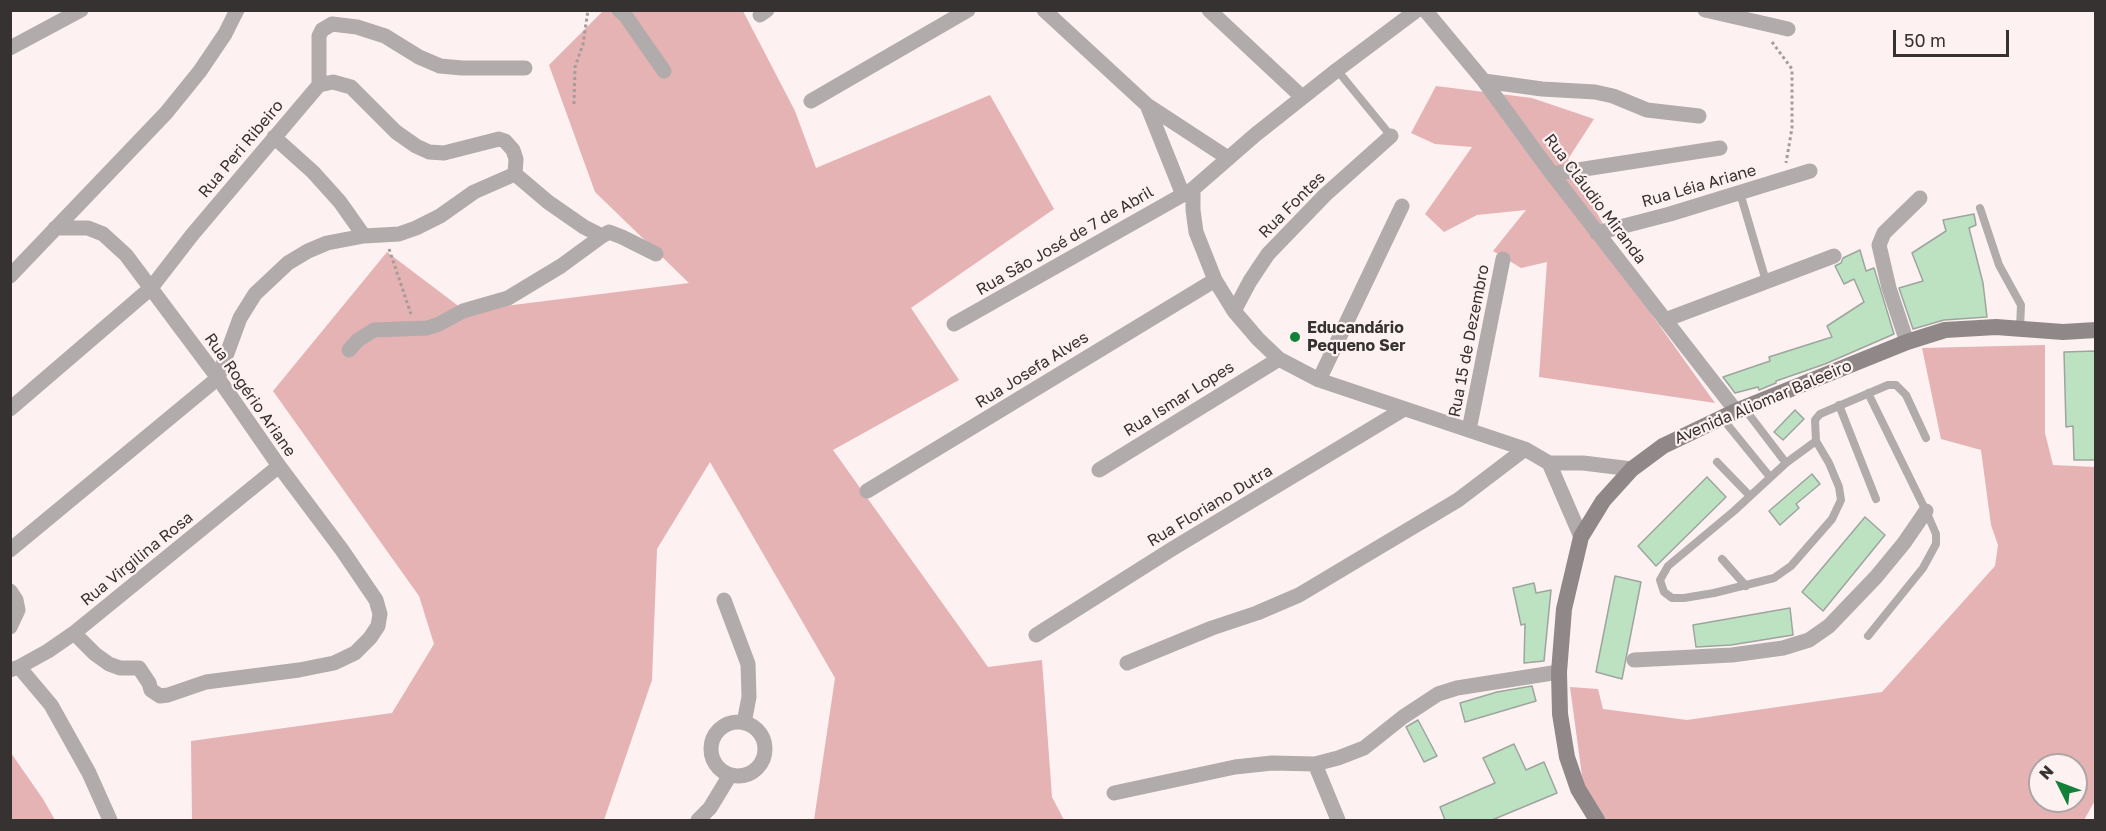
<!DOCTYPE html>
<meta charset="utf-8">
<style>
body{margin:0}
#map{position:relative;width:2106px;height:831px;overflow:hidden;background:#fef1f1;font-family:"Golos Text",sans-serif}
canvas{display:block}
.frame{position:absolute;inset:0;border:12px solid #373232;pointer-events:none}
.north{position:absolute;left:2028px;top:753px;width:60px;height:60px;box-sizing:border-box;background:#fef1f1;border:2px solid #aea5a5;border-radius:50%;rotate:312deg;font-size:16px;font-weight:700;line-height:24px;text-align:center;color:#373232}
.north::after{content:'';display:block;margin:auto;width:21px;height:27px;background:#118138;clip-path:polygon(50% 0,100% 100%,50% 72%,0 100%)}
.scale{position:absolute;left:1893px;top:30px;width:116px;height:27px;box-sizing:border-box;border:3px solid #373232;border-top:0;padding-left:8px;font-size:18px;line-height:21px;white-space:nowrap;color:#373232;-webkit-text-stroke:4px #fef1f1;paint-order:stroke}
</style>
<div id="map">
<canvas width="2106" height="831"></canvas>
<div class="frame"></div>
<div class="north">N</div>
<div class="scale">50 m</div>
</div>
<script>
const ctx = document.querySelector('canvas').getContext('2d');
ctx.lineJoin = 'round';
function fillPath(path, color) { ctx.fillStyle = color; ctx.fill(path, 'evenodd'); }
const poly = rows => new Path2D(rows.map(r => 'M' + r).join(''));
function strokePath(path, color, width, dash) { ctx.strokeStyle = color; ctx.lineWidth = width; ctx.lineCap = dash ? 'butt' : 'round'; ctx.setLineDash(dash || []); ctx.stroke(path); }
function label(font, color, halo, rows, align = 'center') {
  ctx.font = font + ' "Golos Text",sans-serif'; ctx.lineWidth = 4.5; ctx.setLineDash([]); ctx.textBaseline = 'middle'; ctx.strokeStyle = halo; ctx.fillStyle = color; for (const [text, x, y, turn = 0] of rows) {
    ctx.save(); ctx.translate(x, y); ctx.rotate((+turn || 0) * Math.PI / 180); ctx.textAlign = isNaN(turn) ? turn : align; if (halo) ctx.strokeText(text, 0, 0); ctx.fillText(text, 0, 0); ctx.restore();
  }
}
const forest = poly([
 [603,11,743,11,795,111,816,168,990,95,1054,209,911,308,959,380,833,450,988,667,1042,660,1052,797,1064,820,814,820,835,678,710,462,657,549,652,680,604,820,192,820,191,741,392,713,434,644,419,596,273,391,387,252,465,311,689,283,595,192,549,65],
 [1436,86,1532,98,1594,119,1568,159,1652,315,1715,403,1539,377,1547,262,1521,268,1493,251,1526,210,1477,215,1444,232,1425,214,1472,147,1435,144,1411,133],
 [2045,345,2045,433,2053,465,2095,467,2096,799,2084,820,1588,820,1570,687,1598,689,1603,709,1687,720,1882,692,1995,566,1998,545,1991,525,1981,450,1941,439,1922,348],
 [2040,765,2076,765,2076,801,2040,801],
 [11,753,43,799,55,820,11,820]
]);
const building = poly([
 [1974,214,1976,225,1969,228,1983,283,1987,317,1944,320,1913,329,1899,288,1923,281,1912,253,1946,231,1943,220,1974,214],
 [1860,250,1866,271,1874,268,1894,334,1825,364,1776,381,1776,383,1759,390,1758,387,1735,393,1723,377,1770,361,1769,357,1832,337,1827,326,1864,302,1854,279,1844,284,1835,266,1841,263,1843,258,1860,250],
 [2096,351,2096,460,2074,460,2073,426,2066,427,2064,352,2096,351],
 [1795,410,1804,419,1783,440,1774,432,1795,410],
 [1812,474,1820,484,1796,504,1799,508,1780,525,1769,511,1812,474],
 [1707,477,1726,497,1656,566,1638,546,1707,477],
 [1865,517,1885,535,1823,611,1802,592,1865,517],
 [1615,576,1641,582,1622,679,1596,672,1615,576],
 [1534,583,1536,593,1551,590,1544,661,1524,663,1525,624,1521,625,1513,588,1534,583],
 [1790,608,1793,635,1731,645,1696,647,1693,625,1790,608],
 [1532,686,1536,701,1465,722,1460,703,1497,692,1532,686],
 [1418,720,1437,756,1424,762,1406,727,1418,720],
 [1514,744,1526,770,1544,762,1557,793,1492,820,1445,820,1440,807,1495,783,1483,758,1514,744]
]);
const path = poly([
 [1772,42,1792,69,1792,128,1786,163],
 [574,104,575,67,583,44,588,10],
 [389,249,411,314]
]);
const service = poly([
 [1337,70,1391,136],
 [1740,193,1766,281],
 [1980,208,1999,265,2021,305,2020,328],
 [1868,393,1926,511,1936,534,1936,544,1923,568,1868,636],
 [1839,405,1876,499],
 [1744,408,1786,463],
 [1722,418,1770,477],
 [1816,441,1786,463,1734,511,1668,566,1660,580,1664,592,1672,598,1684,598,1714,593,1774,578,1791,566,1832,519,1841,500,1839,487,1829,463,1816,441,1815,420,1820,414,1888,385,1896,385,1906,395,1926,438],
 [1717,462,1750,496],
 [1722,559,1746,586]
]);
const minor = poly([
 [619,10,625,15,664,71],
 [1044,10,1147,105,1228,158],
 [1209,10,1302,97],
 [1417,10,1337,70,1255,135,1193,189,1193,210,1196,232,1215,280,1234,311,1258,339,1279,359,1319,380,1525,449,1549,463,1583,463,1632,469],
 [1425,10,1484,81,1552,174,1736,411],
 [1705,10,1788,29],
 [760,15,767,10],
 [10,48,81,10],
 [1484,81,1542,89,1595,92,1613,96,1647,110,1699,116],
 [319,85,319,36,322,30,332,24,357,27,385,36,419,57,440,66,462,68,525,68],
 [811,101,968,10],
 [1147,105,1183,195],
 [274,137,313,172,340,202,364,236],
 [515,174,548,202,584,227,602,236,609,232,622,237,656,254],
 [1552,174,1720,148],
 [55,228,88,228,103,234,126,255,218,378,279,466,342,550,376,600,380,614,378,626,370,638,355,653,334,663,299,670,206,682,168,695,160,696,151,690,149,683,139,668,120,668,109,664,95,654,74,633],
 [1597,233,1670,214,1810,171],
 [10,276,166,113,200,71,225,34,237,10],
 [1234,311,1250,281,1268,254,1325,195,1391,136],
 [1665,320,1834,256],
 [954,324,1193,189],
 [1907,342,1889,288,1879,245,1884,233,1920,198],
 [349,350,358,340,374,330,427,328,439,324,463,311,508,298,561,266,602,236],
 [1319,380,1402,206],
 [10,409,151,288,192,235,319,85,333,82,351,87,396,132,416,146,429,152,444,153,499,139,505,141,513,150,516,159,515,174],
 [1469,430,1503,259],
 [1549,463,1581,537],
 [1099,470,1279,359],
 [867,491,1215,280],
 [10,550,218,378,240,318,255,294,288,263,308,251,327,243,364,236,399,234,416,228,440,216,474,192,515,174],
 [10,591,16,600,18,610,10,627],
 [724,600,748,664,749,697,744,723],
 [1036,635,1172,549,1404,409],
 [1634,660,1732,655,1783,648,1809,640,1829,626,1876,577,1904,543,1926,511],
 [1127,663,1212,628,1257,613,1299,595,1458,500,1525,449],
 [19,667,51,705,89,773,110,820],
 [10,670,19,667,48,651,74,633,279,466],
 '711 749a27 27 0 1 1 54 0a27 27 0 1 1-54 0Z',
 [1315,764,1338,820],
 [1114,793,1235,767,1272,763,1315,764,1338,758,1364,748,1403,717,1438,694,1457,688,1559,672],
 [698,820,710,808,730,775]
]);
const secondary = poly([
 [1597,820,1578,789,1567,757,1560,714,1559,672,1564,609,1581,537,1603,501,1632,469,1663,446,1736,411,1907,342,1945,330,1996,327,2063,332,2096,330]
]);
const markers = [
 [1295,337,6,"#118138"]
];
const streetNames = [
 ["Rua Peri Ribeiro",241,149,-50],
 ["Rua Léia Ariane",1699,186,-16],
 ["Rua Cláudio Miranda",1595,199,53],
 ["Rua Fontes",1292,205,-45],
 ["Rua São José de 7 de Abril",1065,241,-30],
 ["Rua 15 de Dezembro",1469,341,-79],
 ["Rua Josefa Alves",1032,370,-32],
 ["Rua Rogério Ariane",250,395,55],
 ["Rua Ismar Lopes",1179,399,-32],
 ["Avenida Aliomar Baleeiro",1763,402,-23],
 ["Rua Floriano Dutra",1210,506,-31],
 ["Rua Virgilina Rosa",137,559,-39]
];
const poiNames = [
 ["Educandário",1307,328],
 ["Pequeno Ser",1307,346]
];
fillPath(forest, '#e5b3b4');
fillPath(building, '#bde2c2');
strokePath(building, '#9da59e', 1.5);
strokePath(path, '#a59c9c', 3, [3, 3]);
strokePath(service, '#b1abab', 8);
strokePath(minor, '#b1abab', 15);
strokePath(secondary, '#908888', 16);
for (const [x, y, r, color] of markers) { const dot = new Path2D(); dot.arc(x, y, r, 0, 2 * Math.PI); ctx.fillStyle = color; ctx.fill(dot); strokePath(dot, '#fef1f1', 2); }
label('16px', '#373232', '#fef1f1', streetNames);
label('bold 16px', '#373232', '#fef1f1', poiNames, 'left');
</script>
